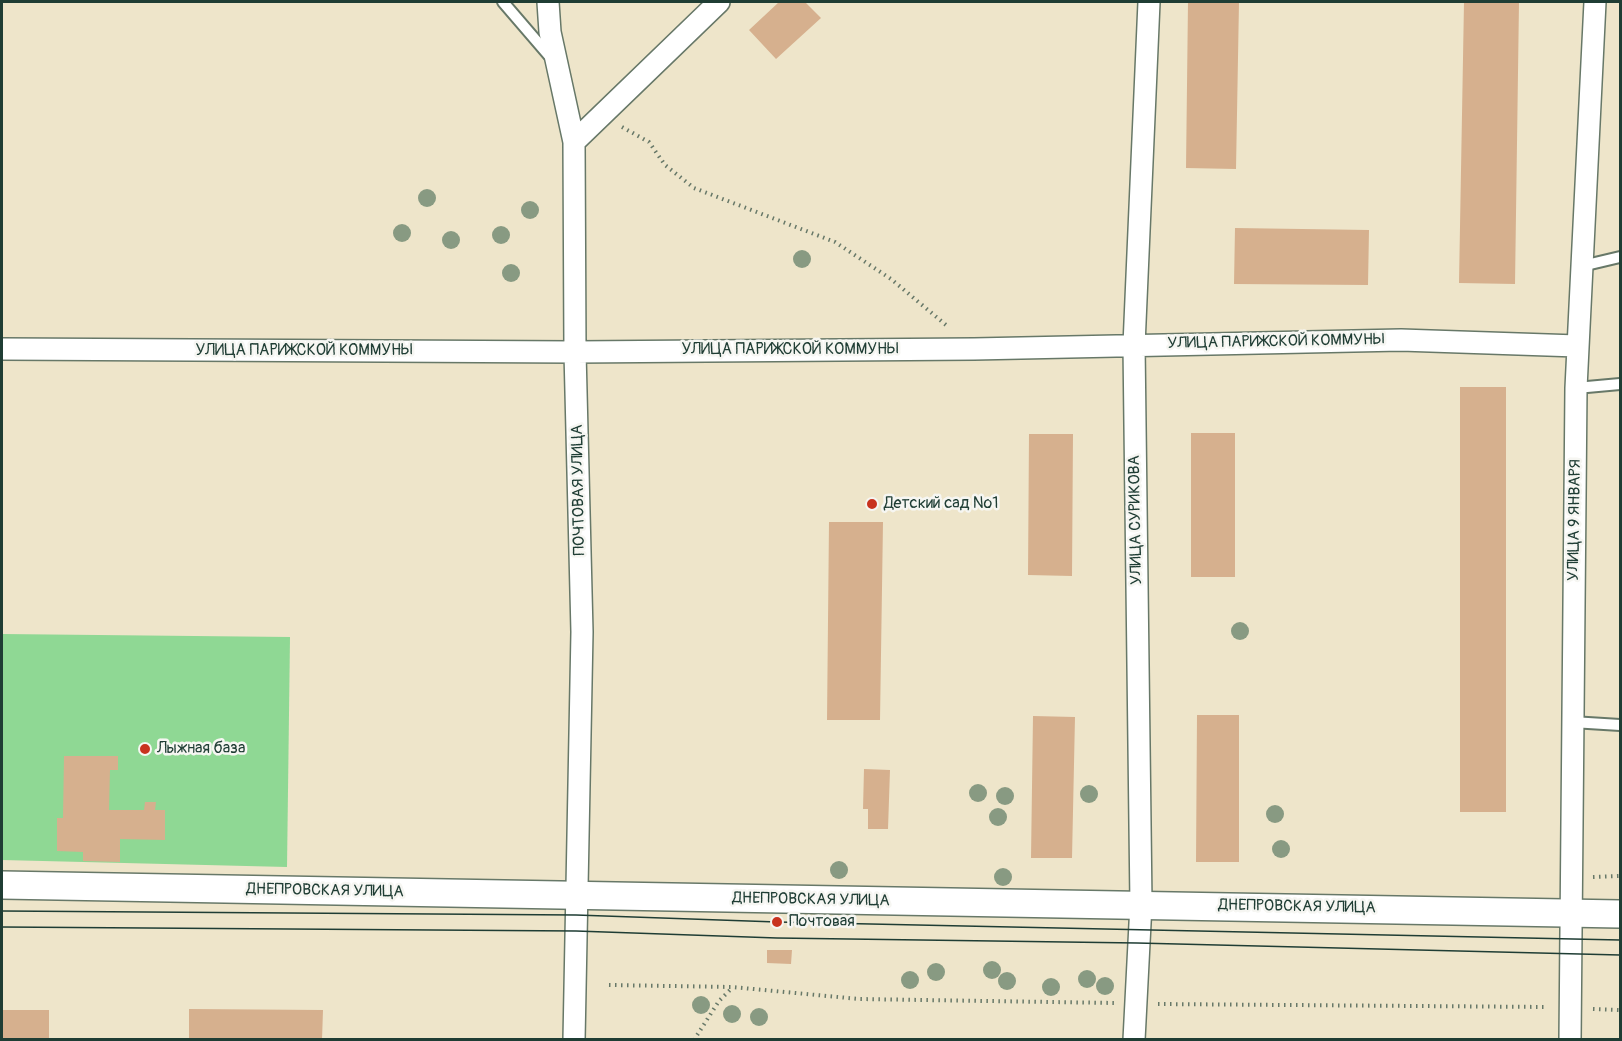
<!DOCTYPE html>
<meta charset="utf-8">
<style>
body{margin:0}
#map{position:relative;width:1622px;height:1041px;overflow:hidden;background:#eee5ca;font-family:Pangolin,sans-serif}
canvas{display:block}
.frame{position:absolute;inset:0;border:3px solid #1f3d34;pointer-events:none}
</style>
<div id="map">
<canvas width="1622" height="1041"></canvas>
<div class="frame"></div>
</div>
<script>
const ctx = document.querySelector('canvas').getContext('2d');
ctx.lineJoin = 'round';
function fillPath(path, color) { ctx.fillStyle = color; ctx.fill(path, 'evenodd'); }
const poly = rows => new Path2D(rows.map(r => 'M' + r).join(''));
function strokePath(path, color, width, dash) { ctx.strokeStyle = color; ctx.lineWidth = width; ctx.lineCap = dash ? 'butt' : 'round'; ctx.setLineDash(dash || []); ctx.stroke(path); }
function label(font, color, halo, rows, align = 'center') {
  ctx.font = font + ' Pangolin,sans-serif'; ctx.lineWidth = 5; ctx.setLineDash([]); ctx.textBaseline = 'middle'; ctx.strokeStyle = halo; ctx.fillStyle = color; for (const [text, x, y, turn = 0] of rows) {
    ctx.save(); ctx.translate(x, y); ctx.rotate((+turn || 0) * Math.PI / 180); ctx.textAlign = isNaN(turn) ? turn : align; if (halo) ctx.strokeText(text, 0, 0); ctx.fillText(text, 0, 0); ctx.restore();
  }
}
const green = poly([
 [2,634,290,637,287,867,2,860]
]);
const building = poly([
 [779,2,805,2,821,18,776,59,749,30],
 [1188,2,1239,2,1236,169,1186,168],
 [1464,2,1519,2,1515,284,1459,283],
 [1235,228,1369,230,1368,285,1234,284],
 [1460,387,1506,387,1506,812,1460,812],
 [1191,433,1235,433,1235,577,1191,577],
 [1029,434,1073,434,1072,576,1028,575],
 [829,522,883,522,880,720,827,720],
 [1197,715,1239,715,1239,862,1196,862],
 [1033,716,1075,717,1072,858,1031,858],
 [64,756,118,756,118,770,110,770,109,810,144,810,145,802,156,802,155,810,165,810,165,840,120,839,120,862,83,861,83,852,57,851,57,818,63,818],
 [864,769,890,770,888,829,868,829,868,809,863,809],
 [767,950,792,950,791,964,767,963],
 [189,1009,323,1010,322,1040,189,1040],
 [2,1010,49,1010,49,1040,2,1040]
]);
const path = poly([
 [622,127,649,142,665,165,694,188,835,242,891,279,946,325],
 [1593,877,1620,876],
 [609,985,732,987,859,999,1115,1003],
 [1158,1004,1547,1007],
 [1593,1009,1620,1010],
 [694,1040,719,1001,732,988]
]);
const service = poly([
 [503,2,552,59],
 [1582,266,1620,257],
 [1576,388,1620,384],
 [1572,722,1620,725]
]);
const minor = poly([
 [548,2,550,32,574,142],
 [2,349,575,352,974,349,1401,340,1577,346],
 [574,1040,582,632,575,352,574,142,719,2],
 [1134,1040,1141,904,1134,345,1149,2],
 [1570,1040,1576,388,1595,2]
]);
const tertiary = poly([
 [2,885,1620,914]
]);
const tram = poly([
 [2,911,576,915,777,922,1620,940],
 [2,927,576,931,777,938,1137,943,1620,955]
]);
const trees = [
 [427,198],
 [530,210],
 [402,233],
 [501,235],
 [451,240],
 [802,259],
 [511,273],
 [1240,631],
 [978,793],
 [1089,794],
 [1005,796],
 [1275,814],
 [998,817],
 [1281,849],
 [839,870],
 [1003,877],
 [992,970],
 [936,972],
 [1087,979],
 [910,980],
 [1007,981],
 [1105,986],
 [1051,987],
 [701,1005],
 [732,1014],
 [759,1017]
];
const markers = [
 [872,504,6,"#c8321e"],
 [145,749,6,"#c8321e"],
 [777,922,6,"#c8321e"]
];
const streetNames = [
 ["УЛИЦА ПАРИЖСКОЙ КОММУНЫ",1276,342,-1],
 ["УЛИЦА ПАРИЖСКОЙ КОММУНЫ",790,350],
 ["УЛИЦА ПАРИЖСКОЙ КОММУНЫ",304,351],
 ["ПОЧТОВАЯ УЛИЦА",579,490,-91],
 ["УЛИЦА СУРИКОВА",1136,520,-91],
 ["УЛИЦА 9 ЯНВАРЯ",1575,520,-89],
 ["ДНЕПРОВСКАЯ УЛИЦА",325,891,1],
 ["ДНЕПРОВСКАЯ УЛИЦА",811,900,1],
 ["ДНЕПРОВСКАЯ УЛИЦА",1297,907,1]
];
const poiNames = [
 ["Детский сад №1",884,504],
 ["Лыжная база",157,749],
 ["Почтовая",789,922]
];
fillPath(green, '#8fd894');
fillPath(building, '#d6b08e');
strokePath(service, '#677868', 14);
strokePath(minor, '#677868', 24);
strokePath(tertiary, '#677868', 30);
strokePath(path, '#677868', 4, [1.5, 4.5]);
strokePath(service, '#fff', 10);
strokePath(minor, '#fff', 21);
strokePath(tertiary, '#fff', 27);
strokePath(tram, '#1f3d34', 1.5);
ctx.fillStyle = '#889a82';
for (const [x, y] of trees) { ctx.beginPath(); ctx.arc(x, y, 9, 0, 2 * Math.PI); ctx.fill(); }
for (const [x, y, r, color] of markers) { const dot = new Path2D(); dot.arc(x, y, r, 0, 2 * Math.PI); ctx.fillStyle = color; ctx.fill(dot); strokePath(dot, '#f6f6f2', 2); }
label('16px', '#1f3d34', '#f6f6f2', streetNames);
label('16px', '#1f3d34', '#f6f6f2', poiNames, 'left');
</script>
